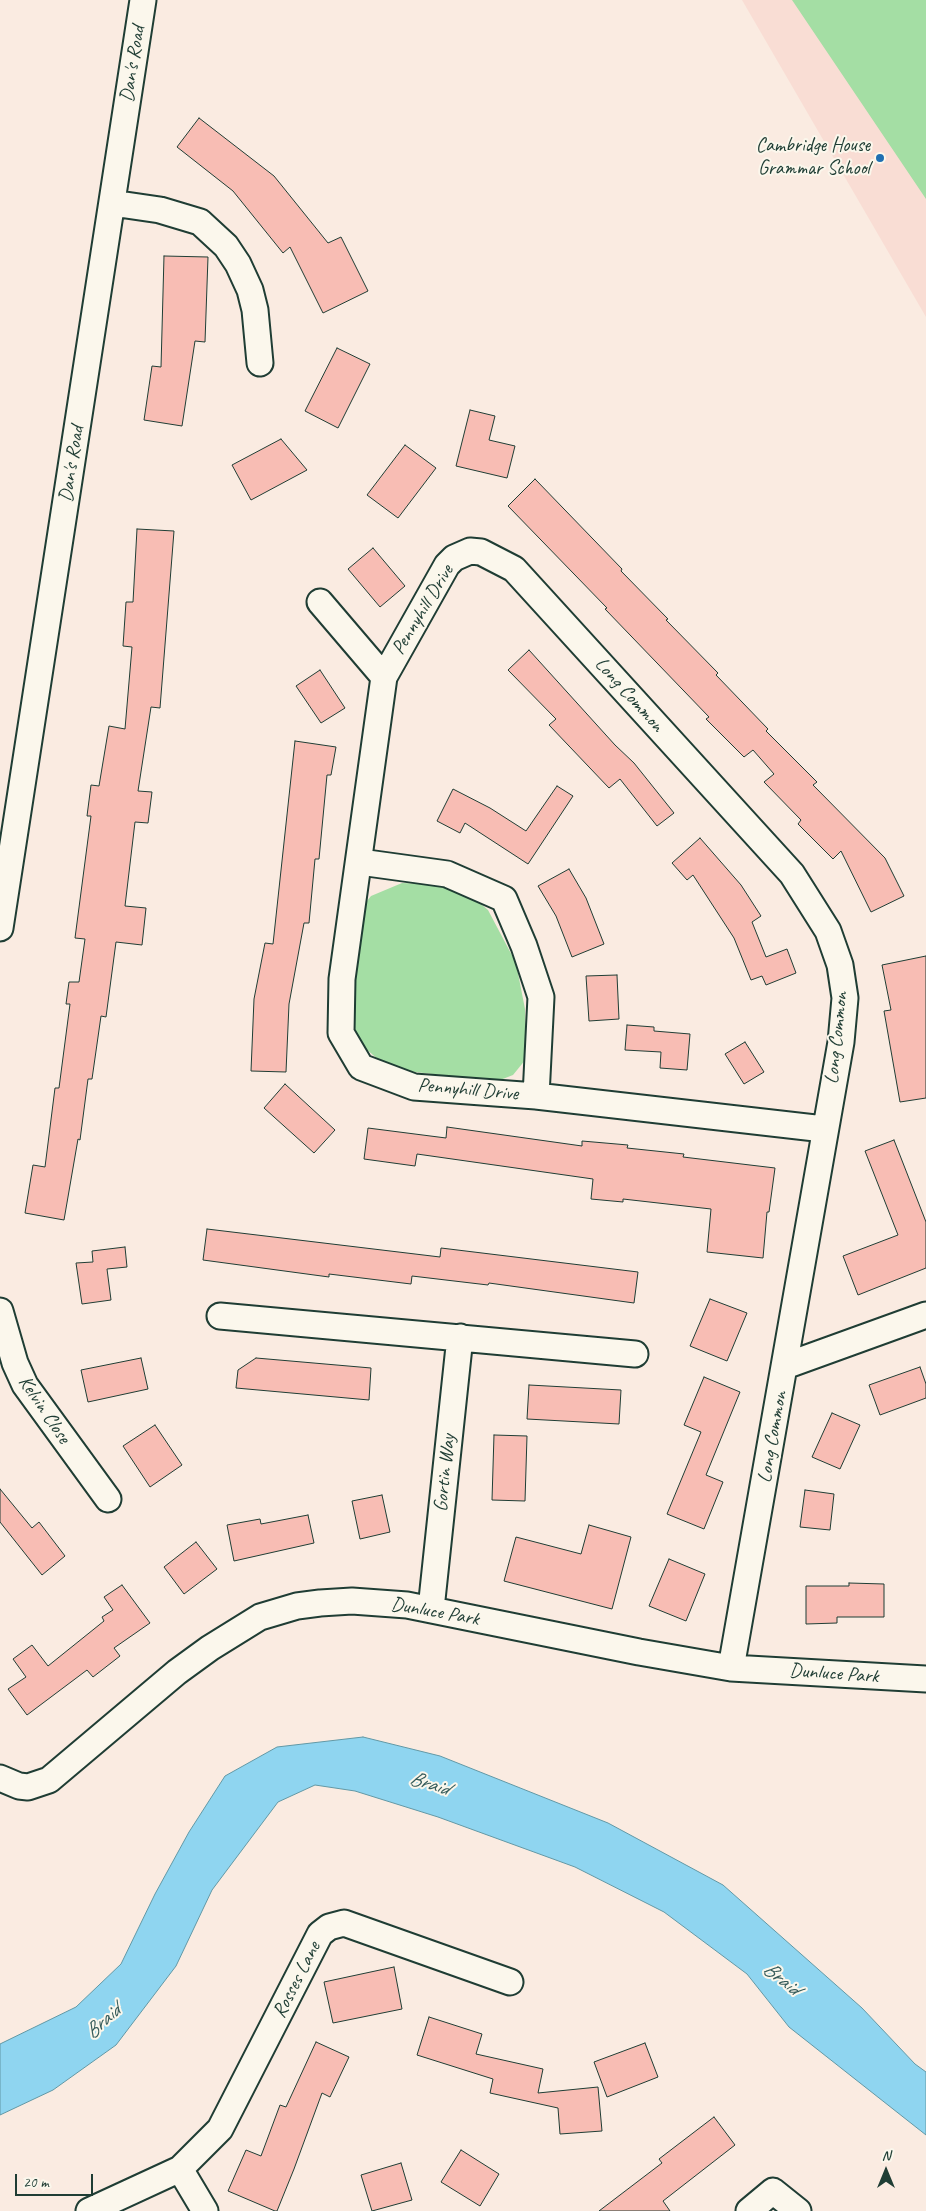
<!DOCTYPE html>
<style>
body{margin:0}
#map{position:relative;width:926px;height:2211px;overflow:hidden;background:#faebe1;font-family:Caveat,sans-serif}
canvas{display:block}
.north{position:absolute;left:861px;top:2146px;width:50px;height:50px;-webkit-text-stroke:4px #fbf7ec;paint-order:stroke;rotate:0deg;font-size:14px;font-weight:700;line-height:20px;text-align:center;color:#1f3d34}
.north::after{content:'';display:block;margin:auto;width:18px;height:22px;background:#1f3d34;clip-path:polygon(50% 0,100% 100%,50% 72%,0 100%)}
.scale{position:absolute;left:15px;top:2174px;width:78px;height:22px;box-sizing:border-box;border:2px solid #1f3d34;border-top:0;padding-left:6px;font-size:15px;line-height:18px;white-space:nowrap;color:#1f3d34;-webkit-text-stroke:4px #fbf7ec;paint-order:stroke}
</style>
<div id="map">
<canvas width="926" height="2211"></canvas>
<div class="north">N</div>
<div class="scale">20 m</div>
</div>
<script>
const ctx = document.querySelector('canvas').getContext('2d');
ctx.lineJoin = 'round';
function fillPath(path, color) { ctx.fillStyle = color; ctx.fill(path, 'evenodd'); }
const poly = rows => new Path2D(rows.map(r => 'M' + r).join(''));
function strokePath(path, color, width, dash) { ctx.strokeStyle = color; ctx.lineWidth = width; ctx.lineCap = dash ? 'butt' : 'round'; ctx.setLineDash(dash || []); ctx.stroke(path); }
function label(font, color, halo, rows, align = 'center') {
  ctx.font = font + ' Caveat,sans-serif'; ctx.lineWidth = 4; ctx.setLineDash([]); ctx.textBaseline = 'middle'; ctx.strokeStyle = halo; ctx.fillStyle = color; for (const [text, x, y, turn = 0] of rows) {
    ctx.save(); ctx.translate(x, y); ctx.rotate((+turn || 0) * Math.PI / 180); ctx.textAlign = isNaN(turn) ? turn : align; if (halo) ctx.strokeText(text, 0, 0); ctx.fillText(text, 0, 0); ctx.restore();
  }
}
const built = poly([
 [742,0,926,0,926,317]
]);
const green = poly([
 [792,0,926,0,926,199],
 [402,883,429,884,454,889,475,899,488,910,516,963,525,1009,526,1059,513,1075,495,1082,400,1070,381,1062,365,1048,354,1030,350,1012,363,906,371,896]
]);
const water = poly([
 [363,1737,440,1756,608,1823,723,1885,862,2008,915,2064,926,2072,926,2135,789,2027,747,1974,664,1912,575,1867,438,1817,355,1791,315,1785,278,1802,212,1890,176,1966,116,2045,53,2090,0,2115,0,2044,76,2007,121,1964,155,1894,189,1832,225,1776,277,1747,363,1737]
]);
const building = poly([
 [199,118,274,176,328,243,341,237,368,291,323,313,290,247,283,253,233,191,177,147,199,118],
 [164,256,208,257,205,342,195,341,182,426,144,420,152,366,161,367,164,256],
 [337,348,370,364,338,428,305,411,337,348],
 [470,410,495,416,489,440,515,446,507,478,456,466,470,410],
 [281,439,307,470,251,500,232,465,281,439],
 [405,445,436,468,398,518,367,495,405,445],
 [535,479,622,569,621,571,668,619,666,620,718,673,716,675,768,729,766,731,817,782,813,785,885,858,904,896,871,912,841,851,833,859,798,824,801,820,764,782,774,774,753,750,744,757,706,719,709,717,605,609,607,608,508,506,535,479],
 [137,529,174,531,160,708,151,707,138,791,152,792,148,823,135,822,125,906,146,908,142,945,116,942,106,1017,101,1016,92,1079,88,1079,80,1140,78,1139,64,1220,25,1213,33,1165,45,1167,55,1088,59,1088,70,1004,66,1004,69,982,79,982,85,939,75,938,91,816,87,816,91,785,99,786,109,726,125,729,132,647,123,646,126,602,133,602,137,529],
 [373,548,405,586,380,607,348,569,373,548],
 [529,650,615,745,634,763,674,813,657,826,620,779,609,788,549,725,556,719,508,670,529,650],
 [320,670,345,708,321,723,296,686,320,670],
 [295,741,336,747,331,775,327,775,319,859,315,859,309,923,304,923,289,1004,286,1072,251,1071,254,999,265,943,273,944,295,741],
 [557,786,573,796,528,864,465,823,460,833,437,821,453,789,490,808,526,831,557,786],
 [700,838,741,885,761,916,752,922,766,957,787,949,796,973,766,985,762,976,751,980,734,938,693,875,687,880,672,863,700,838],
 [569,869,586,898,604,944,572,957,556,916,538,886,569,869],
 [926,956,926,1098,900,1102,884,1011,891,1010,882,965,926,956],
 [617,975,619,1019,589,1021,586,976,617,975],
 [627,1025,654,1027,654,1031,690,1034,687,1070,660,1068,661,1052,625,1050,627,1025],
 [745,1042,764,1072,744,1084,725,1054,745,1042],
 [285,1084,335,1130,314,1153,264,1108,285,1084],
 [447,1127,582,1146,582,1141,628,1145,627,1148,684,1154,683,1157,775,1168,769,1212,767,1212,763,1258,707,1252,711,1209,623,1199,623,1202,591,1199,593,1179,417,1154,415,1166,364,1159,368,1128,446,1138,447,1127],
 [894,1140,926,1222,926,1268,858,1295,843,1256,898,1235,865,1151,894,1140],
 [207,1229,440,1257,441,1248,638,1272,634,1303,489,1283,488,1285,412,1276,411,1284,329,1274,329,1277,203,1260,207,1229],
 [125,1247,127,1267,107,1269,111,1300,82,1304,76,1263,93,1262,92,1251,125,1247],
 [710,1299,747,1313,727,1361,690,1346,710,1299],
 [141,1358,148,1389,88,1402,81,1370,141,1358],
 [256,1358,371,1368,369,1400,236,1388,238,1370,256,1358],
 [920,1367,926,1384,926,1398,880,1415,869,1385,920,1367],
 [704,1377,740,1392,706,1475,723,1482,704,1529,667,1514,701,1432,684,1425,704,1377],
 [529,1385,621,1390,619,1424,527,1419,529,1385],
 [832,1413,860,1425,840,1469,812,1457,832,1413],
 [155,1425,182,1465,150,1487,123,1446,155,1425],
 [494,1435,527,1436,525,1501,492,1500,494,1435],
 [0,1489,32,1528,39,1522,65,1556,42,1575,0,1522,0,1489],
 [805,1490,834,1494,830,1530,800,1527,805,1490],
 [382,1495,390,1532,360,1539,352,1501,382,1495],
 [308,1515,314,1543,234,1561,227,1525,260,1519,261,1524,308,1515],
 [589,1525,631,1537,612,1609,504,1581,516,1537,581,1554,589,1525],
 [196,1542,217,1569,184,1594,164,1567,196,1542],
 [669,1559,705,1574,686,1621,649,1606,669,1559],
 [849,1583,884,1584,884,1617,837,1617,837,1623,806,1624,806,1586,849,1586,849,1583],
 [122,1585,150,1623,114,1648,120,1656,93,1677,87,1670,27,1715,8,1689,26,1677,13,1659,32,1645,48,1666,104,1621,102,1617,113,1610,104,1597,122,1585],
 [394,1967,402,2009,333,2023,324,1982,394,1967],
 [429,2017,482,2034,476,2054,543,2069,538,2093,598,2087,602,2131,560,2134,558,2108,490,2093,493,2079,417,2055,429,2017],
 [316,2042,349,2057,330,2097,322,2093,294,2169,277,2211,275,2211,228,2191,246,2150,261,2156,280,2105,286,2107,316,2042],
 [645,2043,658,2077,607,2097,594,2062,645,2043],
 [714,2117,735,2145,663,2201,670,2211,599,2211,662,2163,659,2159,714,2117],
 [461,2150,499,2174,480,2206,441,2182,461,2150],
 [401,2163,412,2200,372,2211,361,2175,401,2163]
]);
const minor = poly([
 [112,203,160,210,200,222,226,246,238,264,250,290,255,310,260,363],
 [320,602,384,677],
 [360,862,447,874,504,899,524,946,541,997,536,1096],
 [0,928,143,0],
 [0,1311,15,1363,25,1385,108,1499],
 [220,1316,635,1354],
 [785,1366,926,1315],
 [431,1609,460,1337],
 [731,1668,841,1042,845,998,840,965,828,931,792,874,514,569,481,552,470,551,454,558,447,565,384,677,342,979,341,1033,361,1067,414,1087,536,1096,824,1129],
 [0,1778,19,1786,28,1787,49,1780,177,1672,210,1648,260,1617,297,1606,320,1603,352,1601,407,1605,639,1652,731,1668,926,1679],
 [180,2169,205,2211],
 [89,2211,180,2169,220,2129,320,1934,329,1927,344,1923,510,1982],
 [749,2211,773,2191,798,2211]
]);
const markers = [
 [880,158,5,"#1f6fb2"]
];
const streetNames = [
 ["Dan's Road",133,64,-81],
 ["Dan's Road",72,464,-81],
 ["Pennyhill Drive",423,610,-59],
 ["Long Common",629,695,48],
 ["Long Common",837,1038,-84],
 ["Pennyhill Drive",468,1090,5],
 ["Kelvin Close",44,1410,56],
 ["Long Common",773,1437,-80],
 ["Gortin Way",445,1473,-84],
 ["Dunluce Park",435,1612,10],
 ["Dunluce Park",834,1674,4],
 ["Rosses Lane",297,1980,-63]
];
const poiNames = [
 ["Cambridge House",870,146],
 ["Grammar School",870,169]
];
const waterNames = [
 ["Braid",429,1784,17],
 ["Braid",781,1979,38],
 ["Braid",103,2022,-42]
];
fillPath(built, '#f9ddd4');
fillPath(green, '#a4dea4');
fillPath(water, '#8fd5f0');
strokePath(water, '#6298a5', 1);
fillPath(building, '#f8bdb4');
strokePath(building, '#1f3d34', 1);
strokePath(minor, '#1f3d34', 29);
strokePath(minor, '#fbf7ec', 25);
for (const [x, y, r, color] of markers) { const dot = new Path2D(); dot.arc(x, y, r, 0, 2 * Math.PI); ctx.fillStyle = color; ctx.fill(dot); strokePath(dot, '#fbf7ec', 2); }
label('20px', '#1f3d34', '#fbf7ec', streetNames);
label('20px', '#1f3d34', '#fbf7ec', poiNames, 'right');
label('italic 21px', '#355b5a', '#fbf7ec', waterNames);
</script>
